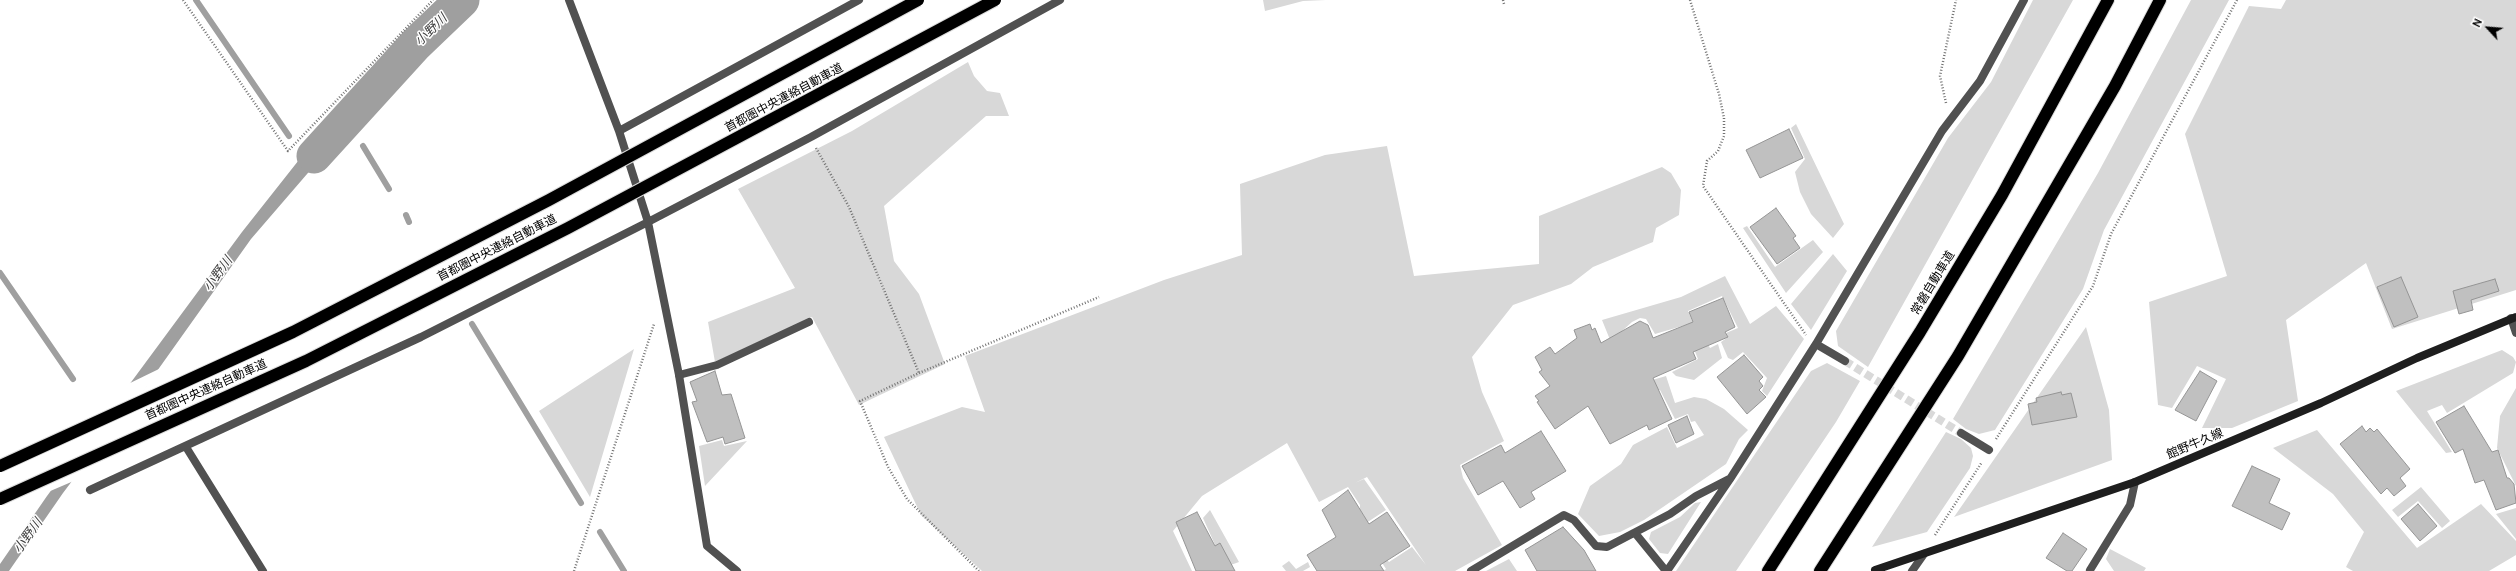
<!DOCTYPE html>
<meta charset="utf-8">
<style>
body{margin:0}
#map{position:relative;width:2516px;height:571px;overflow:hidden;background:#fff;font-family:Cabin,sans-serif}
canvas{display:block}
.north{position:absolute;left:2468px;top:8px;width:40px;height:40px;-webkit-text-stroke:3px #fff;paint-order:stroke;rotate:296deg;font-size:11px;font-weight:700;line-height:16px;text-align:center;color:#000}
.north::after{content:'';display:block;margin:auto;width:14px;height:18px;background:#000;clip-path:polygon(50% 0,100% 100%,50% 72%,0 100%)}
</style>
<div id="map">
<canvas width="2516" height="571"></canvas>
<div class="north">N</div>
</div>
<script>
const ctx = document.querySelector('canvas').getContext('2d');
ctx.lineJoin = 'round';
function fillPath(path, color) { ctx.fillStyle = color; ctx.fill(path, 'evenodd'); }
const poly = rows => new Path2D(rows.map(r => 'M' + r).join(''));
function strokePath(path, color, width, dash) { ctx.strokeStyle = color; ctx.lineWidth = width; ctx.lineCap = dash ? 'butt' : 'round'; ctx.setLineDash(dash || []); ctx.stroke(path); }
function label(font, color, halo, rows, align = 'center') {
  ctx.font = font + ' Cabin,"Noto Sans JP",sans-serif'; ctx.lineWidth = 3; ctx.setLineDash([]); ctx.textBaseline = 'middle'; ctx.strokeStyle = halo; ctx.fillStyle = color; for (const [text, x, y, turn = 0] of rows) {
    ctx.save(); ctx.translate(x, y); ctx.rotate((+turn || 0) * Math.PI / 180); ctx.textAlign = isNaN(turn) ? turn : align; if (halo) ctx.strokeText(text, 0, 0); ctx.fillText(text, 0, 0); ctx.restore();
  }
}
const green = poly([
 [1263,0,1326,0,1303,1,1265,11],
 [2033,0,2073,0,1868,367,1838,346,1836,331,1948,138,1991,82],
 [2191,0,2229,0,2104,230,2083,289,1995,430,1979,434,1966,429,1953,419,2098,173],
 [2286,0,2516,0,2516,290,2392,329,2366,263,2286,320,2298,401,2232,428,2202,428,2226,379,2197,366,2172,408,2158,405,2149,302,2227,276,2185,134,2249,6,2281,9],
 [968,62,974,76,987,91,1000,93,1009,116,986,116,884,206,894,261,919,294,945,364,859,405,812,317,715,362,708,322,795,288,738,189,852,131],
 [1796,124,1844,224,1833,238,1811,214,1800,192,1795,172,1805,159,1791,128],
 [1387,146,1414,276,1539,264,1539,216,1662,167,1671,173,1681,190,1679,215,1656,228,1653,242,1593,267,1571,284,1513,305,1472,357,1482,392,1504,441,1460,465,1463,478,1502,545,1455,571,1383,571,1386,569,1381,561,1385,558,1389,562,1412,547,1426,565,1367,477,1355,483,1364,479,1386,510,1357,529,1354,525,1365,517,1360,510,1360,505,1348,487,1319,502,1287,443,1202,496,1173,531,1192,571,982,571,921,515,884,437,962,407,985,412,965,356,1164,280,1242,255,1240,184,1325,155],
 [1747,226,1775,267,1813,240,1823,252,1786,293,1743,228],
 [1833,254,1847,271,1811,330,1791,304],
 [1725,276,1750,324,1776,306,1804,339,1767,396,1762,391,1767,378,1743,352,1733,360,1728,358,1721,342,1728,337,1726,333,1738,328,1722,296,1688,311,1702,345,1707,343,1710,348,1718,344,1722,358,1694,380,1676,376,1672,372,1698,359,1690,339,1694,336,1689,324,1655,334,1646,319,1640,318,1632,322,1622,331,1632,357,1619,362,1602,320,1681,297],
 [2086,327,2109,410,2112,460,1954,517],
 [634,349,590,497,539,411],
 [2502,350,2513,357,2516,362,2513,373,2447,413,2442,405,2427,411,2452,452,2446,453,2396,391],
 [1827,363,1860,381,1836,422,1736,571,1676,571,1811,371],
 [1666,376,1675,403,1694,397,1706,399,1724,409,1748,430,1739,439,1726,464,1644,520,1620,532,1599,536,1578,514,1590,486,1621,464,1633,445,1667,427,1677,448,1704,435,1695,421,1691,422,1688,414,1675,419,1660,390,1636,401,1642,383],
 [2516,388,2516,486,2497,448,2500,416],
 [2317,430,2417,548,2481,504,2516,541,2516,555,2489,571,2353,571,2346,567,2364,532,2333,494,2273,448],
 [1946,432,1961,439,1971,448,1973,456,1970,468,1927,532,1872,547],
 [722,440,724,446,747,441,705,486,699,446],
 [2421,487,2450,521,2442,528,2418,501,2398,517,2392,510],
 [1701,502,1668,554,1660,553,1649,539,1651,532,1680,517,1695,503],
 [2516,508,2516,539,2496,514],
 [1210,510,1239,562,1225,567,1203,518],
 [2110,549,2146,568,2144,571,2114,571,2106,559],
 [1509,559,1517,571,1486,571],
 [1289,561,1296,569,1308,562,1310,567,1303,571,1286,571,1282,566]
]);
const water = poly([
 [343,116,351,123,251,239,135,402,109,432,63,493,9,571,0,571,0,564,47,496,242,232,306,151,310,153]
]);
const pier = poly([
 [161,368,76,480,48,492,126,385]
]);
const stream = poly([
 [196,0,289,136],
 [363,146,389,189],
 [406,215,409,222],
 [0,273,73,379],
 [472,324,581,503],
 [600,532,624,571]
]);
const river = poly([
 [314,156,416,44,462,0]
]);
const building = poly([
 [1789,129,1803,158,1760,178,1746,150,1789,129],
 [1776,208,1796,236,1793,238,1800,248,1777,264,1750,227,1776,208],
 [2401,277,2418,317,2394,327,2377,287,2401,277],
 [2495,279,2499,291,2471,300,2473,310,2459,314,2453,291,2495,279],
 [1723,298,1735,327,1725,332,1728,337,1693,352,1696,359,1653,378,1672,419,1649,430,1647,425,1610,444,1588,406,1555,429,1537,402,1539,401,1535,396,1550,386,1539,372,1542,370,1535,357,1550,347,1555,354,1577,338,1574,330,1590,324,1592,330,1595,328,1601,343,1640,321,1648,325,1653,338,1693,322,1689,312,1723,298],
 [1744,355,1763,377,1759,381,1763,386,1759,390,1766,397,1747,414,1717,377,1744,355],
 [715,371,722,395,731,394,745,438,725,444,723,437,707,442,692,402,697,401,690,382,715,371],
 [2200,371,2217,381,2196,421,2175,410,2200,371],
 [2061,392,2062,395,2071,393,2077,417,2032,425,2028,404,2037,402,2036,398,2061,392],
 [2464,406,2492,452,2498,450,2507,478,2509,478,2514,484,2516,503,2496,510,2484,480,2475,483,2463,449,2455,453,2436,422,2464,406],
 [1687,416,1694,434,1676,443,1668,425,1687,416],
 [2362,426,2366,432,2370,428,2374,432,2377,429,2410,469,2400,478,2406,486,2394,496,2387,488,2381,494,2340,444,2362,426],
 [1541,431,1566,471,1531,492,1535,499,1520,508,1503,481,1478,495,1462,466,1501,445,1505,453,1541,431],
 [2252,466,2280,479,2269,503,2290,513,2282,530,2232,506,2252,466],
 [1348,490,1369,524,1387,512,1410,546,1380,565,1384,571,1317,571,1307,555,1336,537,1322,510,1348,490],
 [2418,504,2437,526,2420,541,2401,519,2418,504],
 [1197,512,1215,546,1220,543,1235,571,1196,571,1176,522,1197,512],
 [1563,527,1584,550,1596,571,1537,571,1525,550,1563,527],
 [2063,533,2087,549,2072,571,2067,571,2046,558,2063,533]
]);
const streetTunnel = poly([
 [1845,361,1961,433]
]);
const path = poly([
 [183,0,288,151,433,0],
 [1503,0,1504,4],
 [1690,0,1719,94,1724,118,1724,136,1718,151,1707,161,1703,186,1806,335],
 [1946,103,1940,76,1956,0],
 [816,148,849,207,919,373],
 [1996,439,2093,286,2111,234,2237,0],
 [1935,535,1982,462],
 [574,571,654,324],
 [979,571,907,499,888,467,860,401,919,373,1099,297]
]);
const lane = poly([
 [679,375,717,365,809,322]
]);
const street = poly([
 [569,0,619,131,648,222,679,375,707,546,737,571],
 [619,131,859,0],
 [2511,318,2516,333],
 [1816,344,1845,361],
 [1961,433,1989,450],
 [186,447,263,571],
 [90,490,421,337,648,222,811,137,1060,0],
 [1635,533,1666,571],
 [2090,570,2130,505,2135,482],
 [1471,571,1564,515,1574,520,1596,546,1607,547,1670,514,1696,496,1729,479],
 [1667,571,1730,479,1816,344,1942,131,1980,81,2024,0],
 [1912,571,1924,554]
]);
const secondary = poly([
 [1875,570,2135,482,2321,403,2417,358,2516,317]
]);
const highway = poly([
 [1768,571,1920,332,2002,195,2108,0],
 [1820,571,1958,356,2115,86,2160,0]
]);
const highwayBridge = poly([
 [0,466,293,332,549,200,918,0],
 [0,499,306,361,568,228,995,0]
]);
const streetNames = [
 ["首都圏中央連絡自動車道",784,98,-28],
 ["首都圏中央連絡自動車道",497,248,-27],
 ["常磐自動車道",1933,283,-59],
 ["首都圏中央連絡自動車道",206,390,-24],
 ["館野牛久線",2195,444,-23]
];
const waterNames = [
 ["小野川",431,30,-44],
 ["小野川",218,274,-54],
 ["小野川",28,536,-54]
];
fillPath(green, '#d8d8d8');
fillPath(water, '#9f9f9f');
fillPath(pier, '#fff');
strokePath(stream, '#9f9f9f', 6);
strokePath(river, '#9f9f9f', 35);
fillPath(building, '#c0c0c0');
strokePath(building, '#959595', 1);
strokePath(streetTunnel, '#d9d9d9', 8, [8, 4]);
strokePath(highway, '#dbdbdb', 14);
strokePath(path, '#737373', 2.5, [1, 2]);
strokePath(lane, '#515151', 8);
strokePath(street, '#515151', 8);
strokePath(secondary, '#1e1e1e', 8);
strokePath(highway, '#000', 12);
strokePath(highwayBridge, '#dbdbdb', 14, []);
strokePath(highwayBridge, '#000', 12);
label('12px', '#000', '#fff', streetNames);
label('italic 13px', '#404040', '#fff', waterNames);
</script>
